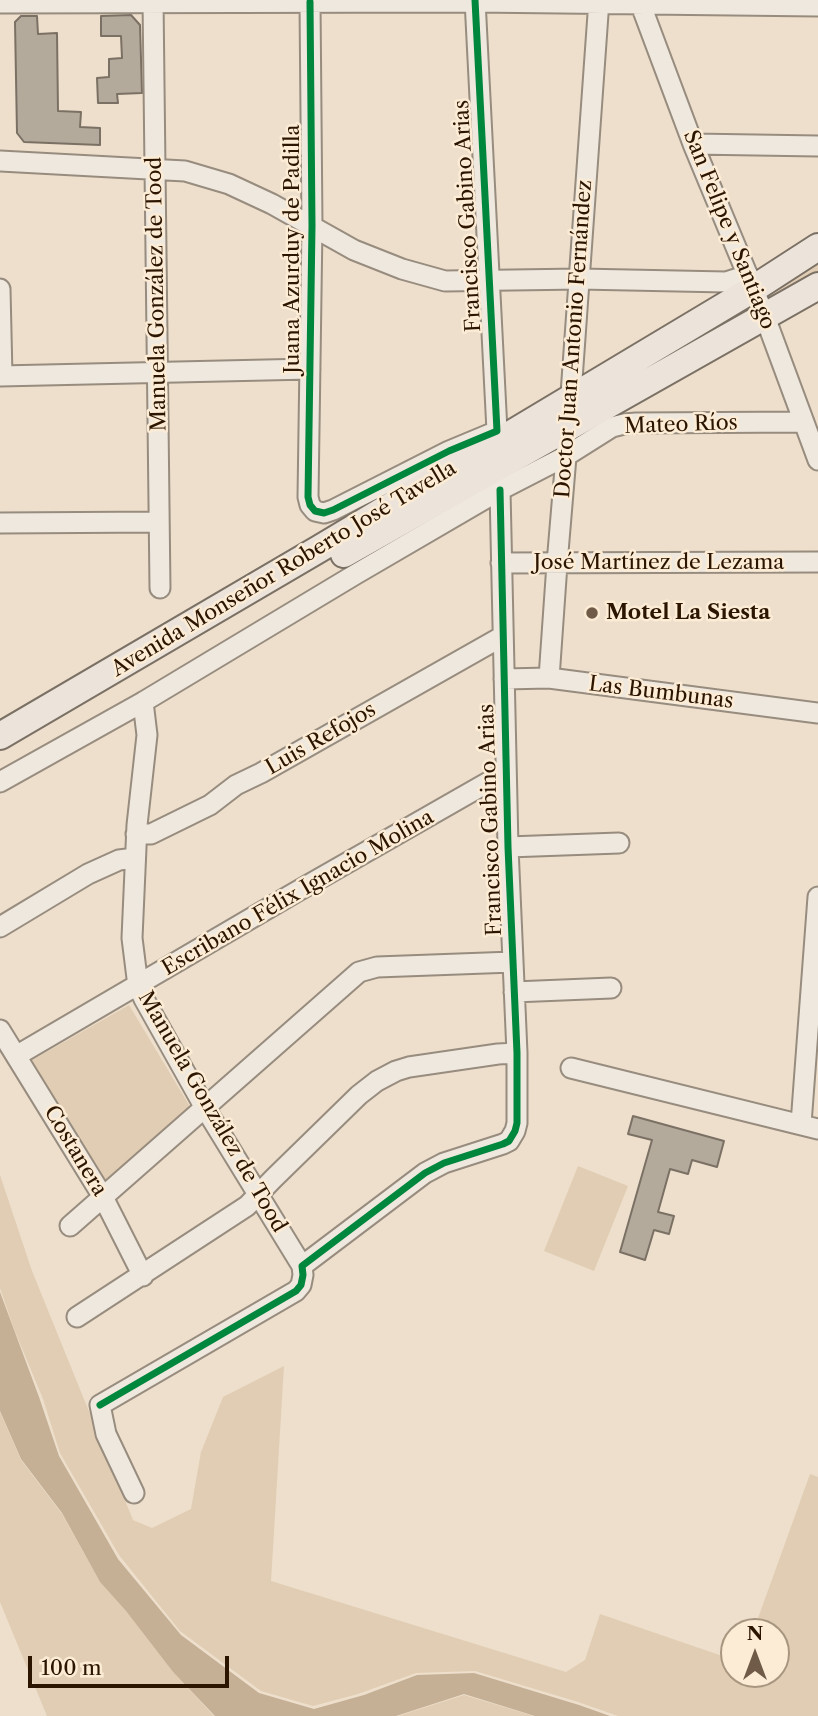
<!DOCTYPE html>
<meta charset="utf-8">
<style>
body{margin:0}
#map{position:relative;width:818px;height:1716px;overflow:hidden;background:#eddfcc;font-family:"Libre Caslon Text",serif}
canvas{display:block}
.north{position:absolute;left:720px;top:1618px;width:70px;height:70px;box-sizing:border-box;background:#fcecd5;border:2px solid #a89680;border-radius:50%;rotate:0deg;font-size:19px;font-weight:700;line-height:28px;text-align:center;color:#2b1400}
.north::after{content:'';display:block;margin:auto;width:24px;height:32px;background:#6f5b47;clip-path:polygon(50% 0,100% 100%,50% 72%,0 100%)}
.scale{position:absolute;left:28px;top:1656px;width:201px;height:32px;box-sizing:border-box;border:4px solid #2b1400;border-top:0;padding-left:9px;font-size:21px;line-height:24px;white-space:nowrap;color:#2b1400;-webkit-text-stroke:5px #fcecd5;paint-order:stroke}
</style>
<div id="map">
<canvas width="818" height="1716"></canvas>
<div class="north">N</div>
<div class="scale">100 m</div>
</div>
<script>
const ctx = document.querySelector('canvas').getContext('2d');
ctx.lineJoin = 'round';
function fillPath(path, color) { ctx.fillStyle = color; ctx.fill(path, 'evenodd'); }
const poly = rows => new Path2D(rows.map(r => 'M' + r).join(''));
function strokePath(path, color, width, dash) { ctx.strokeStyle = color; ctx.lineWidth = width; ctx.lineCap = dash ? 'butt' : 'round'; ctx.setLineDash(dash || []); ctx.stroke(path); }
function label(font, color, halo, rows, align = 'center') {
  ctx.font = font + ' "Libre Caslon Text",serif'; ctx.lineWidth = 5; ctx.setLineDash([]); ctx.textBaseline = 'middle'; ctx.strokeStyle = halo; ctx.fillStyle = color; for (const [text, x, y, turn = 0] of rows) {
    ctx.save(); ctx.translate(x, y); ctx.rotate((+turn || 0) * Math.PI / 180); ctx.textAlign = isNaN(turn) ? turn : align; if (halo) ctx.strokeText(text, 0, 0); ctx.fillText(text, 0, 0); ctx.restore();
  }
}
const green = poly([
 [818,253,818,278,771,305,761,287],
 [129,1005,192,1110,102,1188,29,1062],
 [578,1166,628,1186,594,1271,544,1251],
 [0,1175,32,1271,133,1520,152,1528,191,1509,201,1452,223,1397,284,1366,271,1581,566,1672,585,1660,600,1614,734,1660,734,1674,776,1674,776,1632,753,1632,810,1474,818,1477,818,1716,618,1716,578,1702,475,1671,416,1673,358,1694,313,1706,261,1691,180,1631,119,1555,60,1453,43,1399,14,1329,0,1288],
 [0,1412,21,1460,62,1514,100,1582,126,1611,173,1672,214,1716,47,1716,0,1602],
 [464,1695,534,1716,398,1716]
]);
const water = poly([
 [0,1292,39,1397,59,1456,118,1559,181,1635,259,1693,314,1709,364,1695,417,1675,474,1673,579,1705,610,1716,535,1716,464,1694,396,1716,215,1716,173,1672,126,1611,100,1582,62,1513,21,1459,0,1411]
]);
const building = poly([
 [131,15,140,25,142,93,117,94,118,103,98,103,97,78,109,77,109,59,122,58,121,36,101,36,101,16,131,15],
 [21,16,37,16,38,34,57,33,58,111,81,112,80,127,100,128,100,145,24,142,17,133,15,22,21,16],
 [633,1116,724,1141,717,1167,692,1160,688,1174,670,1169,658,1212,674,1216,669,1234,654,1230,645,1260,620,1252,652,1140,628,1134,633,1116]
]);
const minor = poly([
 [153,0,160,588],
 [639,0,693,144,765,317,818,460],
 [310,2,312,226,308,497,310,505,315,511,324,513,333,510,449,451,497,431,475,0],
 [0,3,475,2,818,6],
 [693,144,818,146],
 [0,161,185,171,229,184,272,204,354,250,402,269,445,281,580,279,726,282,748,275],
 [0,289,2,376],
 [0,376,310,369],
 [570,408,599,0],
 [0,523,159,522],
 [501,563,818,562],
 [549,678,557,564,567,445],
 [504,679,549,678,818,713],
 [143,702,147,735,137,825,132,938,138,986,144,999,205,1108,302,1266],
 [0,782,143,702,356,574,500,490,566,456,612,427,624,424,636,423,804,422],
 [136,834,151,834,210,805,236,785,261,773,503,636],
 [508,847,619,843],
 [0,927,88,874,119,860,135,858],
 [514,992,611,988],
 [0,1030,103,1197,143,1276],
 [16,1056,296,892,506,772],
 [571,1068,818,1129],
 [801,1124,818,897],
 [70,1226,359,972,377,967,513,962],
 [77,1317,247,1206,273,1179,359,1095,377,1081,396,1071,409,1067,498,1054,517,1053],
 [134,1493,106,1434,100,1405,296,1291,301,1285,303,1275,302,1266,425,1173,444,1163,503,1144,509,1141,515,1131,517,1123,517,1053,508,847,500,490]
]);
const highway = poly([
 [344,554,818,286],
 [0,736,319,549,753,289,818,247]
]);
const cycleway = poly([
 [310,2,312,226,308,497,310,505,315,511,324,513,333,510,449,451,497,431,475,0],
 [100,1405,296,1291,301,1285,303,1275,302,1266,425,1173,444,1163,503,1144,509,1141,515,1131,517,1123,517,1053,508,847,500,490]
]);
const markers = [
 [592,613,7,"#6f5b47"]
];
const streetNames = [
 ["Francisco Gabino Arias",468,216,-93],
 ["San Felipe y Santiago",729,230,68],
 ["Juana Azurduy de Padilla",293,249,-90],
 ["Manuela González de Tood",157,294,-91],
 ["Doctor Juan Antonio Fernández",574,339,-86],
 ["Mateo Ríos",681,425,-2],
 ["José Martínez de Lezama",659,563],
 ["Avenida Monseñor Roberto José Tavella",284,569,-31],
 ["Las Bumbunas",661,693,7],
 ["Luis Refojos",321,739,-30],
 ["Francisco Gabino Arias",491,820,-92],
 ["Escribano Félix Ignacio Molina",298,893,-30],
 ["Manuela González de Tood",212,1112,60],
 ["Costanera",75,1151,59]
];
const poiNames = [
 ["Motel La Siesta",606,613]
];
fillPath(green, '#e1cdb3');
fillPath(water, '#c5b095');
fillPath(building, '#b4aa9c');
strokePath(building, '#7b7064', 2);
strokePath(minor, '#978c7e', 23);
strokePath(highway, '#7b7064', 30);
strokePath(minor, '#efe8df', 19);
strokePath(highway, '#ece4da', 26);
strokePath(cycleway, '#00873e', 7);
for (const [x, y, r, color] of markers) { const dot = new Path2D(); dot.arc(x, y, r, 0, 2 * Math.PI); ctx.fillStyle = color; ctx.fill(dot); strokePath(dot, '#fcecd5', 2.5); }
label('21px', '#2b1400', '#fcecd5', streetNames);
label('bold 21px', '#2b1400', '#fcecd5', poiNames, 'left');
</script>
